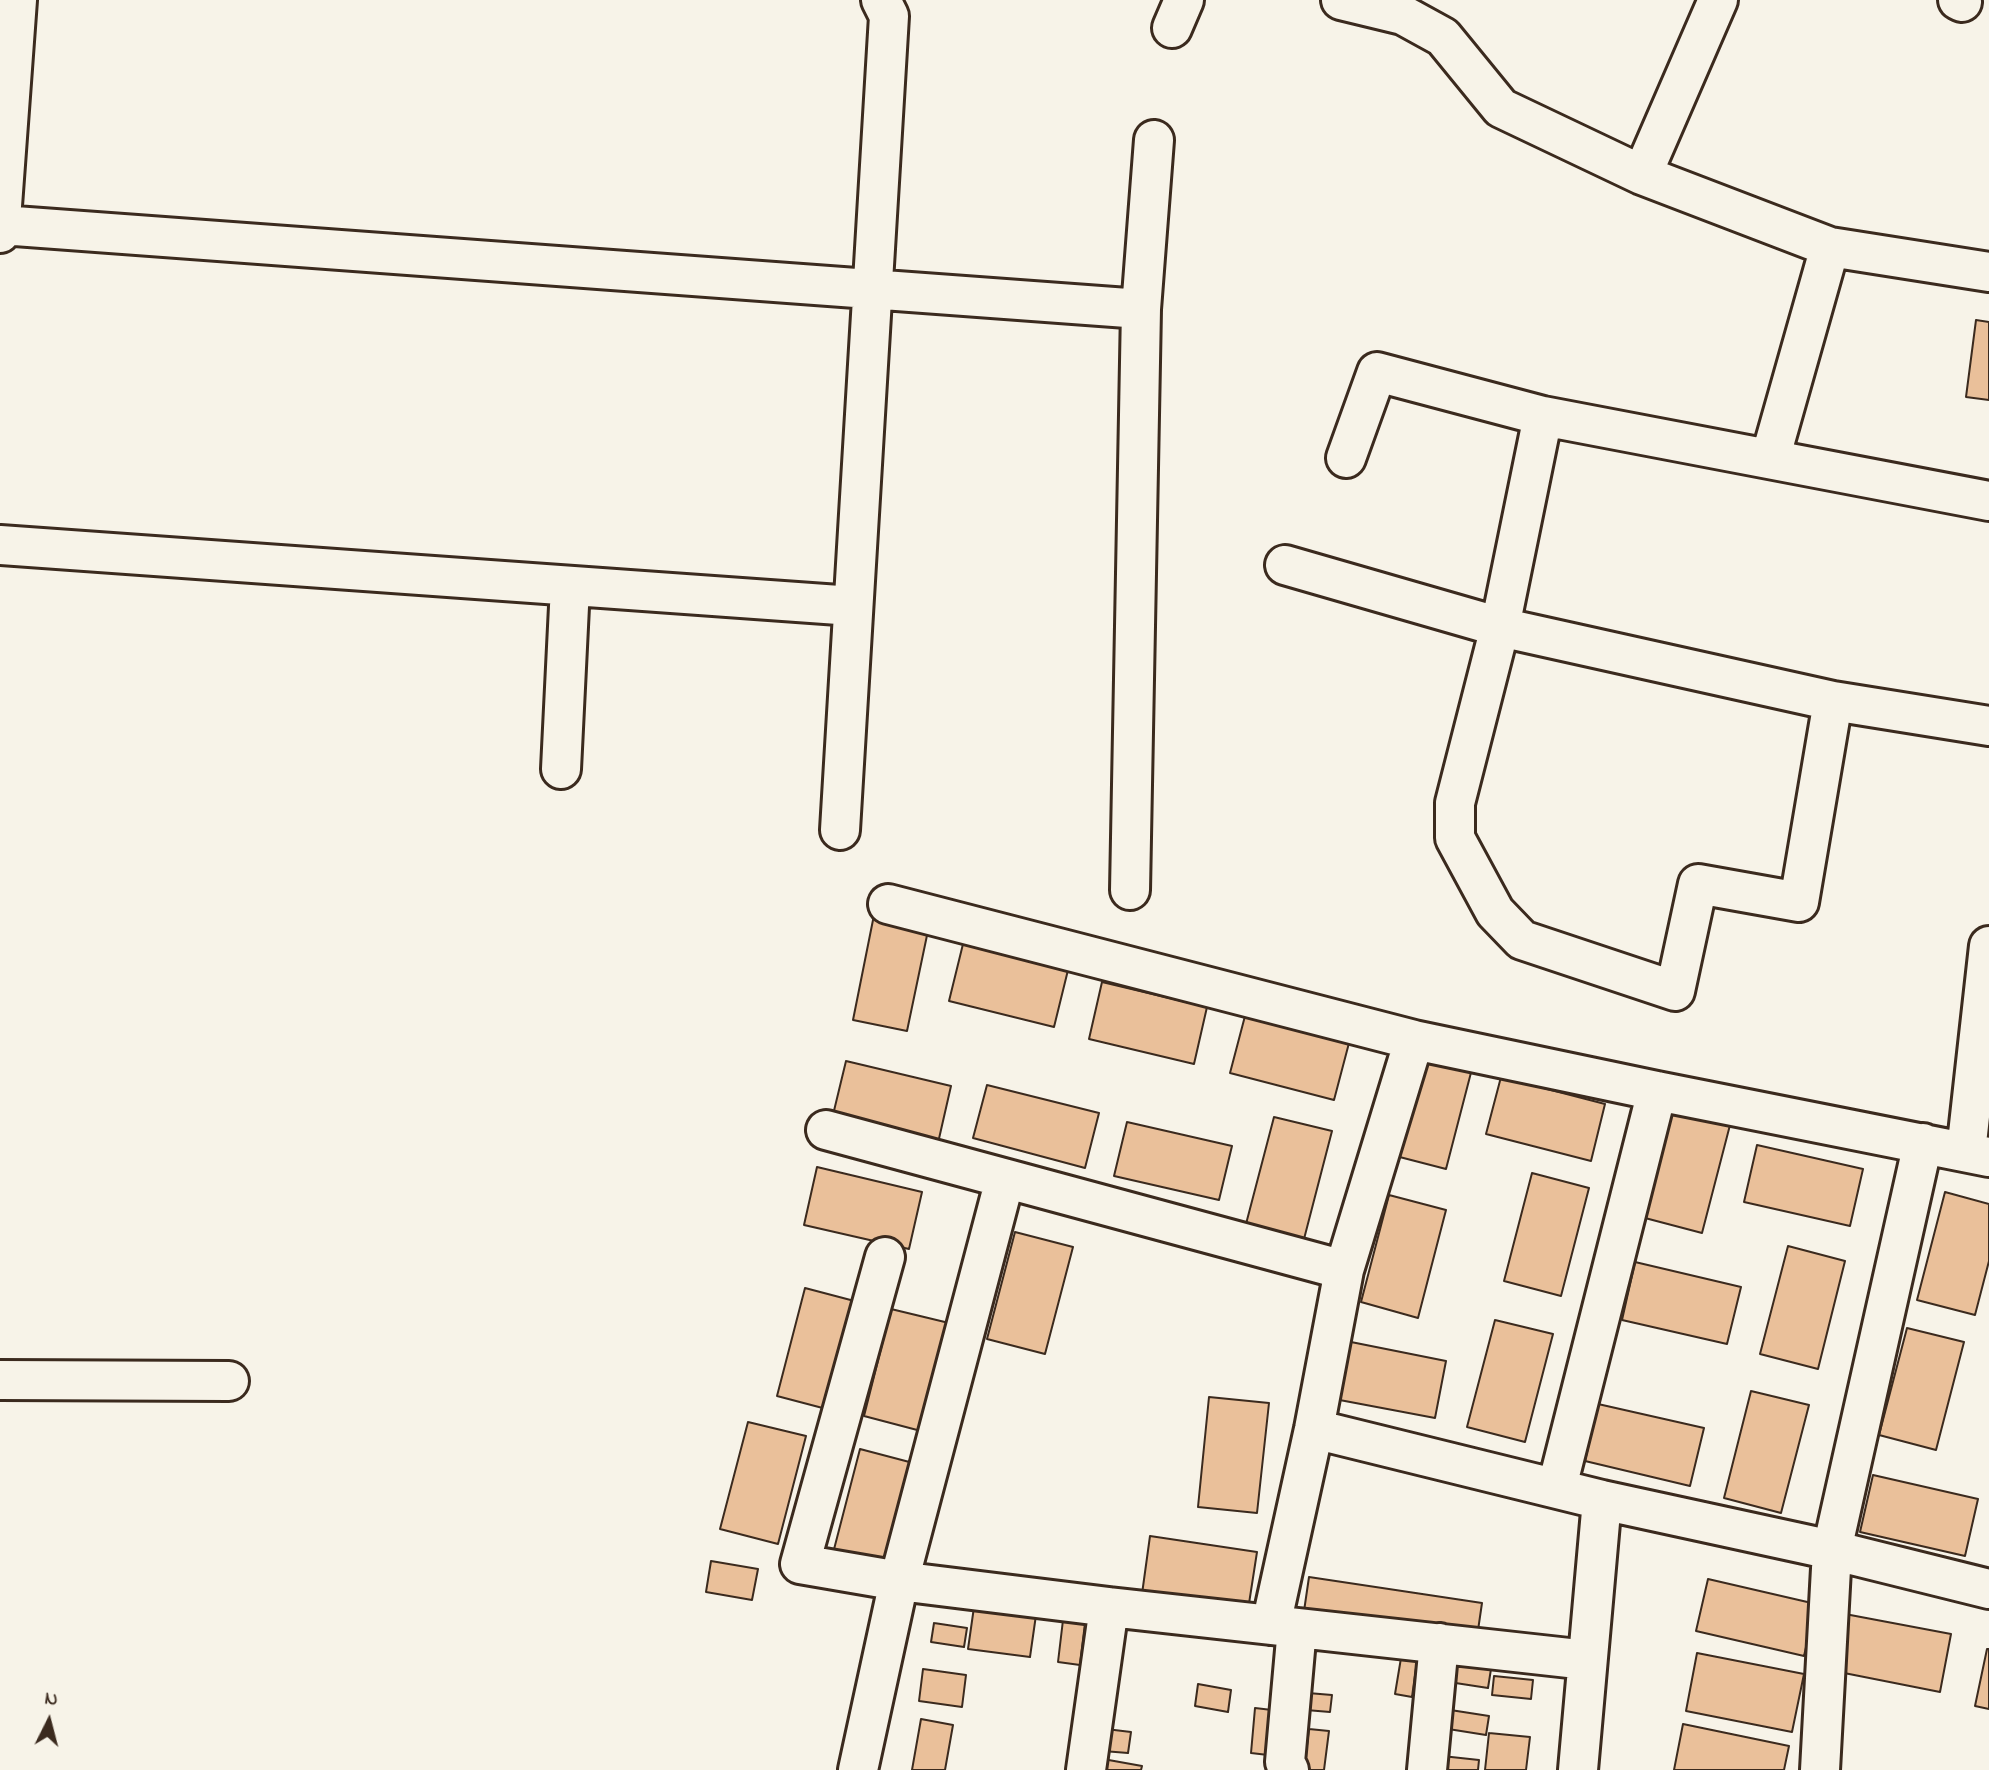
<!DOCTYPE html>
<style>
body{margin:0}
#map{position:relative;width:1989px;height:1770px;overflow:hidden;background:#f7f3e8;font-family:"Indie Flower",sans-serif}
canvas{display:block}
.north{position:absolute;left:14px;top:1686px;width:70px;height:70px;-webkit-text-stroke:5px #f7f3e8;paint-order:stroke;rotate:6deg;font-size:19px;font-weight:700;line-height:28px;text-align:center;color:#3b2a1e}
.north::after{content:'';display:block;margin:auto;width:24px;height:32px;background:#3b2a1e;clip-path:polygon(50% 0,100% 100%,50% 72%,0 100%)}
</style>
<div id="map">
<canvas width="1989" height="1770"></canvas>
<div class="north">N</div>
</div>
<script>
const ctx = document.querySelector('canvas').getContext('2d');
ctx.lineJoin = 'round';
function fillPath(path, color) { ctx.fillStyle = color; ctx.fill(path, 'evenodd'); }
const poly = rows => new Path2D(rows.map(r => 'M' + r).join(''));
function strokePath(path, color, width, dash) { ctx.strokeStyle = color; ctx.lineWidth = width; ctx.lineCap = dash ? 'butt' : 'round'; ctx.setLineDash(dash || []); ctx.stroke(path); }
const building = poly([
 [1976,320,1989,322,1989,400,1966,397,1976,320],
 [875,910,930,921,907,1031,853,1020,875,910],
 [963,944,1068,970,1054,1027,949,1001,963,944],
 [1102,982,1207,1007,1194,1064,1089,1039,1102,982],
 [1245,1016,1349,1043,1334,1100,1230,1073,1245,1016],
 [1416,1046,1474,1061,1446,1169,1388,1154,1416,1046],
 [846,1061,951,1086,938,1143,832,1119,846,1061],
 [1501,1077,1605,1104,1591,1161,1486,1134,1501,1077],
 [987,1085,1099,1113,1085,1168,973,1138,987,1085],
 [1673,1110,1730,1125,1702,1233,1645,1218,1673,1110],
 [1274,1117,1332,1131,1304,1239,1246,1224,1274,1117],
 [1127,1122,1232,1146,1219,1200,1114,1176,1127,1122],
 [1757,1145,1863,1169,1850,1226,1744,1202,1757,1145],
 [817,1167,922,1192,909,1249,804,1225,817,1167],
 [1532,1173,1589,1188,1561,1296,1504,1281,1532,1173],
 [1945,1192,1989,1204,1989,1261,1975,1315,1917,1300,1945,1192],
 [1389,1195,1446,1210,1418,1318,1361,1302,1389,1195],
 [1015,1232,1073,1247,1045,1354,987,1339,1015,1232],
 [1788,1246,1845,1261,1818,1369,1760,1354,1788,1246],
 [1635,1262,1741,1287,1727,1344,1622,1320,1635,1262],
 [805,1288,862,1303,834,1411,777,1396,805,1288],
 [891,1309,949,1323,921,1431,864,1416,891,1309],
 [1495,1320,1553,1334,1525,1442,1467,1427,1495,1320],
 [1907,1328,1964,1342,1936,1450,1879,1435,1907,1328],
 [1341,1340,1446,1361,1435,1418,1329,1398,1341,1340],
 [1751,1391,1809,1405,1781,1513,1724,1498,1751,1391],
 [1209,1397,1269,1403,1257,1513,1198,1507,1209,1397],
 [1598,1404,1704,1428,1690,1486,1585,1461,1598,1404],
 [748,1422,806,1436,778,1544,720,1529,748,1422],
 [860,1449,917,1464,889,1572,832,1557,860,1449],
 [1873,1475,1978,1499,1965,1556,1860,1532,1873,1475],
 [1150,1536,1257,1552,1248,1610,1142,1594,1150,1536],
 [711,1561,758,1569,752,1600,706,1592,711,1561],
 [1309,1577,1482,1603,1476,1644,1303,1618,1309,1577],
 [1708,1579,1816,1604,1804,1656,1696,1631,1708,1579],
 [974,1607,1036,1615,1030,1657,968,1649,974,1607],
 [1845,1614,1951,1634,1940,1692,1834,1671,1845,1614],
 [1063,1620,1085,1623,1080,1665,1058,1662,1063,1620],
 [934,1623,967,1628,964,1647,931,1642,934,1623],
 [1987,1649,1989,1649,1989,1709,1975,1706,1987,1649],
 [1402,1652,1418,1654,1412,1697,1395,1694,1402,1652],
 [1697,1653,1804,1674,1792,1732,1686,1711,1697,1653],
 [1452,1663,1491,1669,1488,1688,1449,1682,1452,1663],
 [923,1669,966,1675,962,1707,919,1701,923,1669],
 [1494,1676,1533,1680,1531,1699,1492,1695,1494,1676],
 [1198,1684,1231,1690,1228,1712,1195,1706,1198,1684],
 [1308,1693,1332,1695,1330,1712,1306,1710,1308,1693],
 [1255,1708,1272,1710,1268,1755,1251,1753,1255,1708],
 [1444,1709,1489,1716,1486,1735,1442,1728,1444,1709],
 [921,1719,953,1725,945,1770,912,1770,921,1719],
 [1683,1724,1789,1746,1784,1770,1674,1770,1683,1724],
 [1106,1729,1131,1732,1128,1753,1103,1751,1106,1729],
 [1309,1729,1329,1731,1324,1770,1304,1770,1309,1729],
 [1489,1733,1530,1737,1526,1770,1485,1770,1489,1733],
 [1442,1756,1479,1760,1478,1770,1440,1770,1442,1756],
 [1103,1759,1142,1766,1141,1770,1101,1770,1103,1759]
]);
const street = poly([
 [1341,0,1403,15,1443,37,1501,108,1642,175,1830,247,1989,272],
 [1958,0,1962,2],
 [1172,28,1184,0],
 [1642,175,1718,0],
 [1,225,1141,309],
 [0,233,17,0],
 [1346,458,1377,372,1543,416,1989,501],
 [1770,459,1830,247],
 [0,545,853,606],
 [1285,565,1500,627,1543,416],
 [1833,701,1799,902,1698,884,1675,991,1522,940,1495,912,1455,838,1455,803,1500,627,1833,701,1989,726],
 [561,769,570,586],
 [840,830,889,16,881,0],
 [1130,890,1141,309,1154,140],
 [888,904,1414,1040,1657,1091,1989,1157],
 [826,1130,1344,1270],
 [1966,1152,1989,946],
 [885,1257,800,1564,899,1581,1109,1607,1587,1660],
 [0,1380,229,1381],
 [1314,1429,1602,1500,1832,1550,1989,1589],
 [1557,1487,1657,1091],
 [1271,1625,1314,1429,1344,1270,1414,1040],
 [858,1770,899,1581,1005,1179],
 [1086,1770,1109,1607],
 [1289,1770,1285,1762,1297,1628],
 [1427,1770,1439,1643],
 [1578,1770,1602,1500],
 [1820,1770,1832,1550,1923,1143]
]);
fillPath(building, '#eac09a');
strokePath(building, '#3b2a1e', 2);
strokePath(street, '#3b2a1e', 44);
strokePath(street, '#f7f3e8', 38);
</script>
